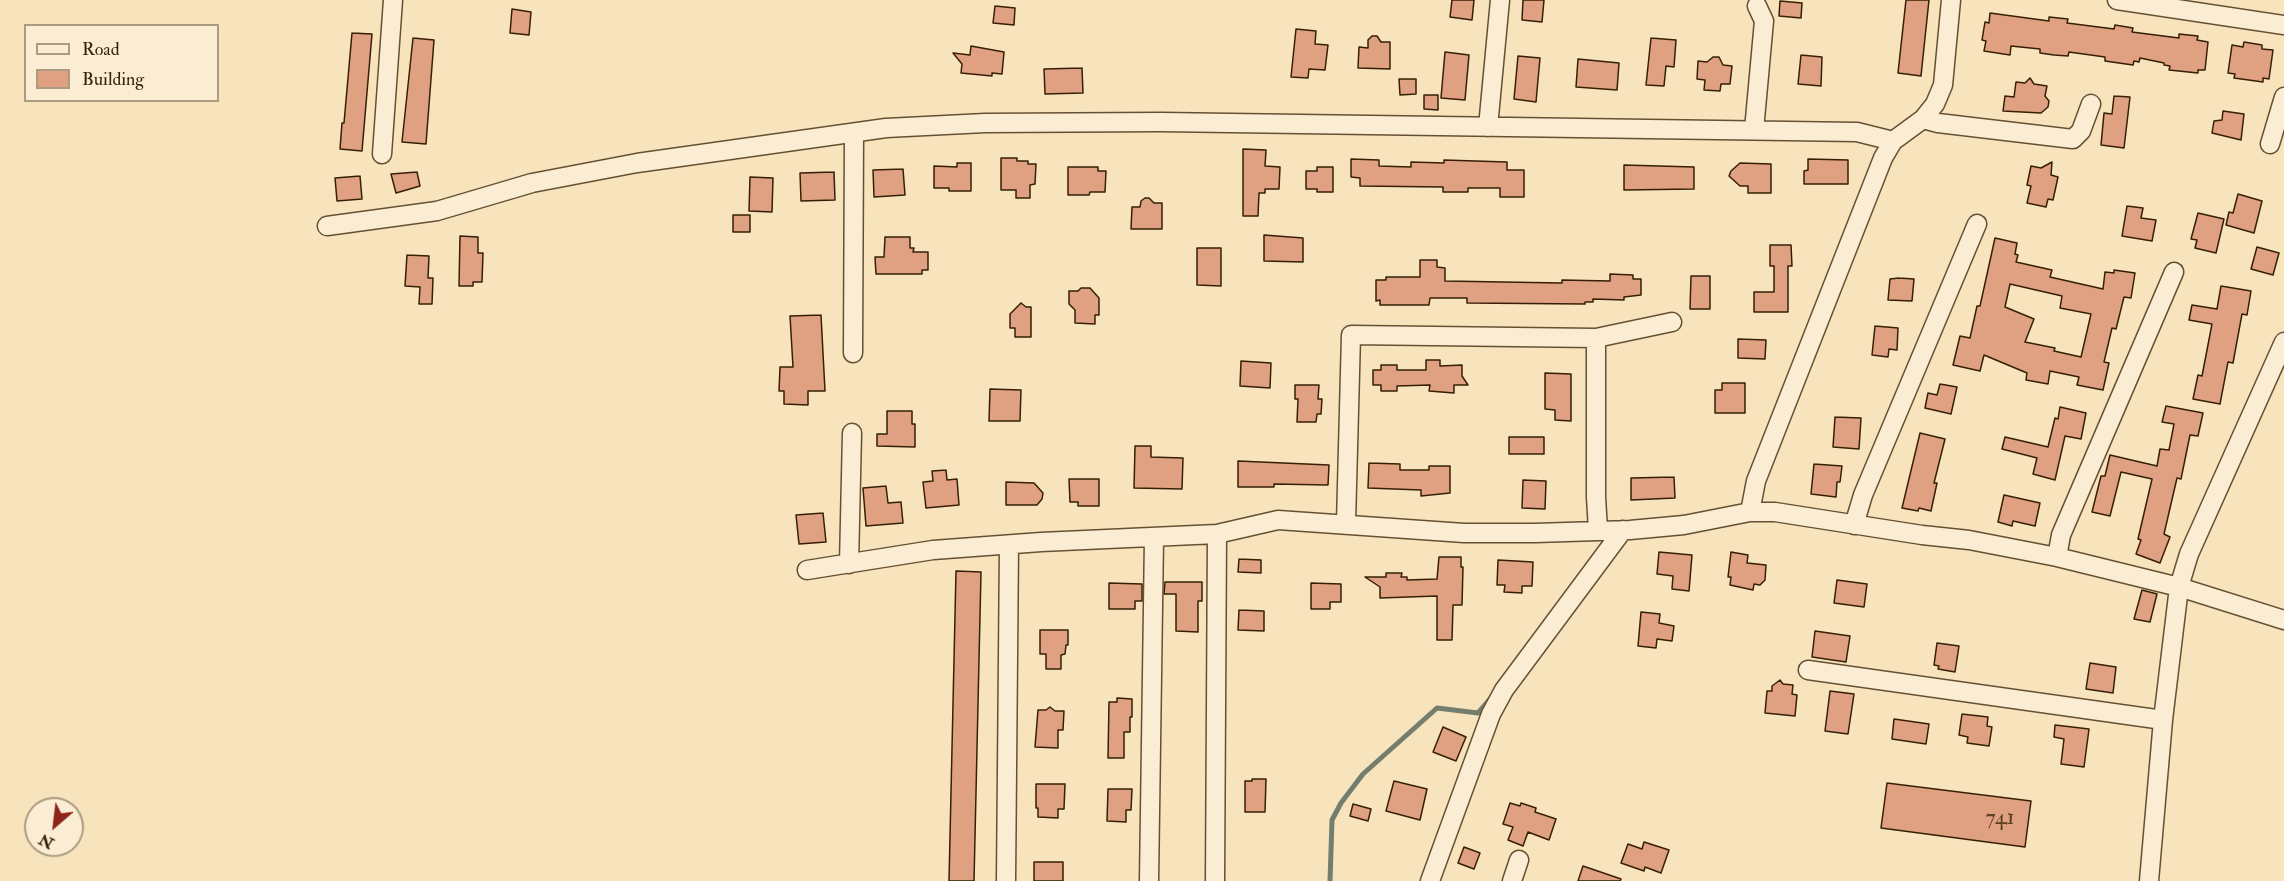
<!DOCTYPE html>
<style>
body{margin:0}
#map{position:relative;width:2284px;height:881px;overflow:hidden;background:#f7e4bd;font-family:"IM FELL Double Pica",serif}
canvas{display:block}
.legend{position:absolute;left:24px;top:24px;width:195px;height:78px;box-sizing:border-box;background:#faedd4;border:2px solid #ac9b81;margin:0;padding:8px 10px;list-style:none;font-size:18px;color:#361f04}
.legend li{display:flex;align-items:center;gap:12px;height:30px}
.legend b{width:30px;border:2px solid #ac9b81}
.north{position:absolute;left:24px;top:797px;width:60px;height:60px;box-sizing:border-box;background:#faedd4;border:2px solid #ac9b81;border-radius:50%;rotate:208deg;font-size:16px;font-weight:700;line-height:24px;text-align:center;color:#361f04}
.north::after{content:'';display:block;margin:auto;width:21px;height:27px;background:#8f2418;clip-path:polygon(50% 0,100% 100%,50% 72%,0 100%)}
</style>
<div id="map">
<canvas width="2284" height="881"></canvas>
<ul class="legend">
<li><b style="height:8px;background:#faedd4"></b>Road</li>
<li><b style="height:16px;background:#dfa182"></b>Building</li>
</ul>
<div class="north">N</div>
</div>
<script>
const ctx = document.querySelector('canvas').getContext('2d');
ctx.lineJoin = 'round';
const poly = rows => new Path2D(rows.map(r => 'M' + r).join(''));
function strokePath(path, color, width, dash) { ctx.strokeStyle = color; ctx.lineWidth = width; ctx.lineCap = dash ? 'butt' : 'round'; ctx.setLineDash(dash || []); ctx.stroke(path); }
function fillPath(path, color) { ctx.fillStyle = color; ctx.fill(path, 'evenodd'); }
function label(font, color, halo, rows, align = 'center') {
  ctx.font = font + ' "IM FELL Double Pica",serif'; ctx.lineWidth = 4.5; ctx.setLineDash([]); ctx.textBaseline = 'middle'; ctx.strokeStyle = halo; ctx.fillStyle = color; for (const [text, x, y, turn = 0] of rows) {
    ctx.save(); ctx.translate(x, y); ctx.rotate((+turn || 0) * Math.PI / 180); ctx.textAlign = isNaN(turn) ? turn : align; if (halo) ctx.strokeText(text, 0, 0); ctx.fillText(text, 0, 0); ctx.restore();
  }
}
const stream = poly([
 [1330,881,1332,820,1341,803,1363,774,1437,708,1478,713,1491,698]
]);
const building = poly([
 [1452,0,1474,0,1472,20,1450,17,1452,0],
 [1523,0,1544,0,1542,22,1522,20,1523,0],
 [1906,0,1929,0,1921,76,1898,73,1906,0],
 [1780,1,1802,3,1801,18,1779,16,1780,1],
 [995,6,1015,8,1014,25,993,23,995,6],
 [512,9,531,12,529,35,510,33,512,9],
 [1990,13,2049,21,2049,17,2068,19,2067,23,2114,29,2115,25,2133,28,2132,32,2179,38,2179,34,2198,36,2197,40,2208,42,2205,70,2198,70,2198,73,2169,70,2170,66,2164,65,2164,63,2140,58,2139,62,2134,61,2133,65,2105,61,2105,57,2069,52,2068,56,2054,55,2040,53,2040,49,2011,46,2010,55,1984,51,1986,41,1982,40,1985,22,1989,23,1990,13],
 [1296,29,1316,31,1315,44,1328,45,1325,70,1309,69,1308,78,1291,77,1296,29],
 [352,33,372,34,362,151,340,149,342,123,344,123,352,33],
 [1372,36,1377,36,1381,42,1390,42,1390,69,1358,68,1359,47,1368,48,1368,40,1372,36],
 [413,38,434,40,426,144,402,142,413,38],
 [1651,38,1676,40,1674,67,1666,66,1664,86,1646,85,1651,38],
 [2244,42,2262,45,2262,49,2273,50,2269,79,2263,78,2263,82,2234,78,2235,74,2228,73,2232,45,2243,47,2244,42],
 [971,46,1004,52,1002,74,992,73,992,76,961,73,962,64,953,53,970,55,971,46],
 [1445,52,1469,55,1465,100,1441,98,1445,52],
 [1801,55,1822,57,1821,86,1798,84,1801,55],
 [1518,56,1540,58,1536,102,1514,99,1518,56],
 [1713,57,1719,57,1723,65,1732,66,1730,84,1721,84,1720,91,1704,90,1705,80,1697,79,1698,61,1707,62,1713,57],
 [1578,59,1619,63,1617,90,1576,87,1578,59],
 [1082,68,1083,93,1045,94,1044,69,1082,68],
 [2030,78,2034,84,2047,86,2045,96,2049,101,2048,107,2041,113,2003,111,2005,96,2014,97,2016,82,2025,83,2030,78],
 [1399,79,1416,79,1416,94,1400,95,1399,79],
 [1424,95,1438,95,1438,110,1424,109,1424,95],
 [2114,96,2130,97,2124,148,2101,145,2104,113,2112,114,2114,96],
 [2223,111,2244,114,2241,140,2212,133,2214,121,2222,120,2223,111],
 [1243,149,1266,150,1265,166,1280,167,1279,189,1265,189,1265,193,1259,193,1258,216,1243,216,1243,149],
 [1001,158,1017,158,1017,161,1028,161,1028,164,1036,164,1035,184,1030,185,1030,198,1016,198,1016,190,1001,190,1001,158],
 [1351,159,1379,160,1379,166,1411,167,1411,162,1444,163,1444,160,1507,162,1507,170,1524,170,1524,197,1500,197,1500,188,1468,188,1468,192,1443,192,1443,187,1360,186,1360,178,1351,177,1351,159],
 [1808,159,1848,160,1848,184,1804,184,1804,171,1808,170,1808,159],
 [2052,162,2051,175,2058,177,2053,200,2048,199,2046,207,2027,203,2031,186,2027,185,2031,166,2041,168,2052,162],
 [957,163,971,163,971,191,949,191,949,188,934,188,934,166,957,167,957,163],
 [1740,163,1771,164,1771,193,1748,193,1748,186,1740,186,1729,176,1731,171,1740,163],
 [1624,165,1694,167,1694,189,1624,190,1624,165],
 [1068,167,1098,167,1098,171,1106,171,1105,192,1090,192,1089,195,1068,195,1068,167],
 [1317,167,1333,167,1333,192,1317,192,1317,189,1306,189,1306,171,1317,171,1317,167],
 [903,169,905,195,874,197,873,170,903,169],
 [417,172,420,186,396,193,391,174,417,172],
 [834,172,835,200,801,201,800,173,834,172],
 [360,176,362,199,337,201,335,178,360,176],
 [750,177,773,178,772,212,749,211,750,177],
 [2238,194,2262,201,2254,233,2226,225,2229,212,2233,213,2238,194],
 [1145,198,1149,198,1154,203,1162,203,1162,229,1131,229,1132,207,1140,207,1141,201,1145,198],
 [2127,206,2143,208,2141,218,2156,220,2152,241,2122,236,2127,206],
 [2198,213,2224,219,2216,253,2195,248,2197,240,2191,239,2198,213],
 [733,215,750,215,750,232,733,232,733,215],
 [1264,235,1303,238,1303,262,1264,261,1264,235],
 [460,236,478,237,478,253,483,253,482,282,473,282,473,286,459,286,460,236],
 [885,237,910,237,910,248,914,248,913,252,928,252,928,270,922,270,922,274,876,274,875,257,884,257,885,237],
 [1995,238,2017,243,2015,254,2018,255,2016,262,2052,270,2050,277,2103,289,2105,272,2114,273,2114,270,2135,273,2131,298,2124,297,2116,329,2112,328,2104,362,2109,363,2103,390,2077,385,2079,377,2050,371,2048,384,2026,380,2027,373,1984,355,1980,371,1953,365,1960,336,1970,338,1977,306,1980,306,1995,238],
 [2010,284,2062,296,2060,308,2091,314,2081,357,2054,351,2055,348,2025,342,2034,319,2005,307,2010,284],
 [1770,245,1791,245,1792,266,1788,266,1788,312,1754,312,1754,292,1774,292,1774,266,1770,266,1770,245],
 [2257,247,2279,253,2273,275,2251,269,2257,247],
 [1197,248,1221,248,1221,286,1197,285,1197,248],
 [407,255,429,256,428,278,433,278,432,304,419,304,420,287,405,286,407,255],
 [1420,260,1437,260,1437,267,1445,268,1445,281,1562,283,1562,280,1610,281,1610,274,1633,275,1633,279,1641,279,1641,295,1624,297,1624,300,1593,299,1593,302,1585,302,1585,304,1467,303,1467,298,1430,298,1429,305,1380,305,1380,300,1376,301,1376,280,1386,280,1386,277,1420,277,1420,260],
 [1691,276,1710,276,1710,309,1690,309,1691,276],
 [1899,278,1914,279,1912,301,1888,300,1890,279,1899,278],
 [2221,286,2251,291,2247,315,2242,314,2233,363,2228,362,2220,404,2193,399,2198,375,2202,376,2212,324,2189,320,2192,305,2217,309,2221,286],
 [1081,288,1090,288,1099,298,1099,315,1095,315,1095,324,1075,323,1075,310,1069,304,1069,291,1078,291,1081,288],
 [1021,303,1026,307,1031,307,1031,337,1015,337,1015,328,1010,328,1010,314,1021,303],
 [821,315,825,391,808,391,808,405,784,404,784,391,779,391,780,367,793,367,790,316,821,315],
 [1875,326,1898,328,1897,350,1889,349,1888,357,1872,355,1875,326],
 [1738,339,1766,340,1765,359,1738,358,1738,339],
 [1426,360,1440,360,1440,366,1462,365,1462,376,1468,385,1454,385,1454,393,1429,391,1430,385,1397,386,1397,391,1381,391,1381,385,1373,385,1373,370,1381,370,1381,365,1397,365,1397,370,1426,370,1426,360],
 [1241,361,1271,363,1270,388,1240,386,1241,361],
 [1545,373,1571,374,1571,421,1555,420,1555,410,1545,409,1545,373],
 [1722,383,1745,383,1745,413,1715,413,1715,390,1722,390,1722,383],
 [1940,384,1957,387,1951,414,1925,408,1928,393,1937,395,1940,384],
 [1295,385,1319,385,1318,399,1322,399,1321,414,1317,414,1316,422,1297,422,1298,399,1295,399,1295,385],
 [990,389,1021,390,1020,421,989,421,990,389],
 [2166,406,2203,413,2198,436,2190,435,2181,479,2177,478,2164,534,2170,537,2160,563,2136,554,2141,540,2138,539,2152,479,2121,472,2110,516,2092,512,2101,476,2105,476,2110,455,2157,466,2160,449,2169,450,2174,424,2162,422,2166,406],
 [2060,407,2086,413,2081,439,2065,436,2055,480,2033,474,2037,458,2002,449,2005,437,2048,447,2055,418,2058,419,2060,407],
 [887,411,912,411,912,424,915,424,915,447,877,446,877,434,887,434,887,411],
 [1835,417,1861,418,1859,449,1833,447,1835,417],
 [1920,433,1945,439,1934,483,1937,483,1931,511,1919,508,1918,511,1902,508,1920,433],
 [1509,437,1544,437,1544,454,1509,454,1509,437],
 [1135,446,1151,446,1151,457,1183,458,1182,489,1134,488,1135,446],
 [1238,461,1329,465,1328,485,1274,484,1274,487,1238,487,1238,461],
 [1369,463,1400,464,1400,470,1429,470,1429,466,1450,466,1450,493,1421,496,1421,490,1368,488,1369,463],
 [1814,464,1842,466,1840,482,1837,482,1836,497,1811,494,1814,464],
 [946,470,947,480,957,479,959,505,926,508,923,482,933,481,932,471,946,470],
 [1674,477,1675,498,1631,500,1631,478,1674,477],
 [1069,479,1099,479,1099,506,1078,506,1078,502,1070,502,1069,479],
 [1523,480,1546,481,1545,509,1522,508,1523,480],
 [1006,482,1034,483,1043,493,1042,499,1037,505,1006,505,1006,482],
 [886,486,888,503,901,502,903,523,866,526,863,488,886,486],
 [2004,495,2040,503,2035,526,2013,521,2012,526,1998,522,2004,495],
 [823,513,826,542,799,544,796,515,823,513],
 [1659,552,1692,555,1689,591,1672,589,1673,576,1657,574,1659,552],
 [1731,552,1748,555,1747,563,1766,565,1765,580,1760,585,1754,584,1753,590,1730,585,1731,577,1728,577,1731,552],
 [1439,557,1461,557,1461,567,1463,567,1462,605,1453,605,1452,640,1437,640,1437,596,1380,598,1380,587,1365,577,1386,577,1386,573,1402,573,1401,577,1407,577,1407,580,1437,579,1439,557],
 [1239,559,1261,560,1261,573,1238,572,1239,559],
 [1498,560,1533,562,1532,586,1522,586,1522,593,1504,592,1505,585,1497,585,1498,560],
 [956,571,981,572,974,881,949,881,956,571],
 [1837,580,1867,584,1864,607,1834,603,1837,580],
 [1165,582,1202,582,1202,601,1198,601,1198,632,1176,631,1176,594,1164,594,1165,582],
 [1109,583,1142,584,1142,601,1135,601,1135,609,1109,609,1109,583],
 [1311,583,1341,584,1341,602,1330,602,1330,609,1311,609,1311,583],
 [2142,590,2157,594,2150,622,2134,619,2142,590],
 [1239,610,1264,611,1264,631,1238,630,1239,610],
 [1641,612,1660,614,1659,623,1674,626,1672,641,1657,639,1656,648,1638,646,1641,612],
 [1040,630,1068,630,1068,645,1066,645,1065,654,1061,655,1061,669,1046,669,1046,654,1040,654,1040,630],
 [1815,631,1850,636,1846,662,1812,657,1815,631],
 [1937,643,1959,646,1955,672,1938,669,1939,666,1934,665,1937,643],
 [2090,663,2116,667,2113,693,2086,689,2090,663],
 [1780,680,1783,684,1793,685,1792,694,1797,695,1795,716,1765,713,1767,691,1772,691,1772,686,1780,680],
 [1830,691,1854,694,1848,734,1825,731,1830,691],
 [1117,698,1132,699,1132,717,1130,717,1130,732,1124,732,1124,758,1108,758,1109,702,1117,702,1117,698],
 [1050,707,1055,711,1064,711,1063,730,1058,730,1058,748,1035,747,1038,710,1046,710,1050,707],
 [1962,714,1988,717,1987,726,1992,727,1989,746,1967,743,1968,737,1959,735,1962,714],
 [1894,719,1929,724,1926,744,1892,739,1894,719],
 [2055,725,2089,729,2084,767,2061,764,2064,739,2054,737,2055,725],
 [1443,727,1466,737,1456,761,1433,752,1443,727],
 [1252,779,1266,779,1265,812,1245,812,1245,781,1252,781,1252,779],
 [1394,781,1427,789,1420,820,1386,811,1394,781],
 [1887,783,2031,801,2025,847,1881,828,1887,783],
 [1036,784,1065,784,1064,809,1058,809,1058,818,1038,817,1038,808,1036,808,1036,784],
 [1108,789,1132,789,1131,810,1126,810,1126,822,1107,821,1108,789],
 [1510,803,1520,806,1521,803,1536,808,1535,812,1556,819,1549,840,1528,832,1523,846,1508,840,1513,827,1503,824,1510,803],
 [1353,804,1371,809,1368,821,1350,816,1353,804],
 [1644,842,1669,850,1661,873,1645,867,1644,871,1621,863,1628,844,1642,849,1644,842],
 [1464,847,1480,853,1474,869,1458,863,1464,847],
 [1034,862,1063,862,1063,881,1034,881,1034,862],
 [1583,866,1621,879,1620,881,1578,881,1583,866]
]);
const minor = poly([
 [2117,0,2284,25],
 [1923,119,1938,123,2073,139,2081,131,2091,104],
 [1488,127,1500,0],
 [1754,130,1764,21,1757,6],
 [2270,144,2284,97],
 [382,154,393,0],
 [327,226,437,211,532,183,637,163,886,128,985,123,1161,122,1857,132,1893,141],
 [1596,338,1672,322],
 [853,353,854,133],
 [1750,512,1756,481,1883,158,1893,141,1923,119,1935,104,1943,85,1951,0],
 [1346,523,1351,335,1596,338,1596,497,1598,530],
 [1854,525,1863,495,1977,224],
 [2057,557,2061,535,2174,272],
 [849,564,852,433],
 [807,570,933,550,1041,542,1217,534,1278,520,1464,533,1535,533,1630,530,1684,525,1750,512,1775,512,1922,535,1969,540,2057,557,2179,587,2284,620],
 [1808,670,2163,720],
 [1006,881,1009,545],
 [1149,881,1154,538],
 [1215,881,1217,534],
 [1430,881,1491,714,1504,690,1623,530],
 [1512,881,1519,860],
 [2149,881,2163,720,2179,587,2189,554,2284,342]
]);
const numberNames = [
 ["741",2000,819]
];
strokePath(stream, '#747e6e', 5);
fillPath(building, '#dfa182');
strokePath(building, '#361f04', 1.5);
strokePath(minor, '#665032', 21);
strokePath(minor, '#faedd4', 18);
label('22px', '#604024', null, numberNames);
</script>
